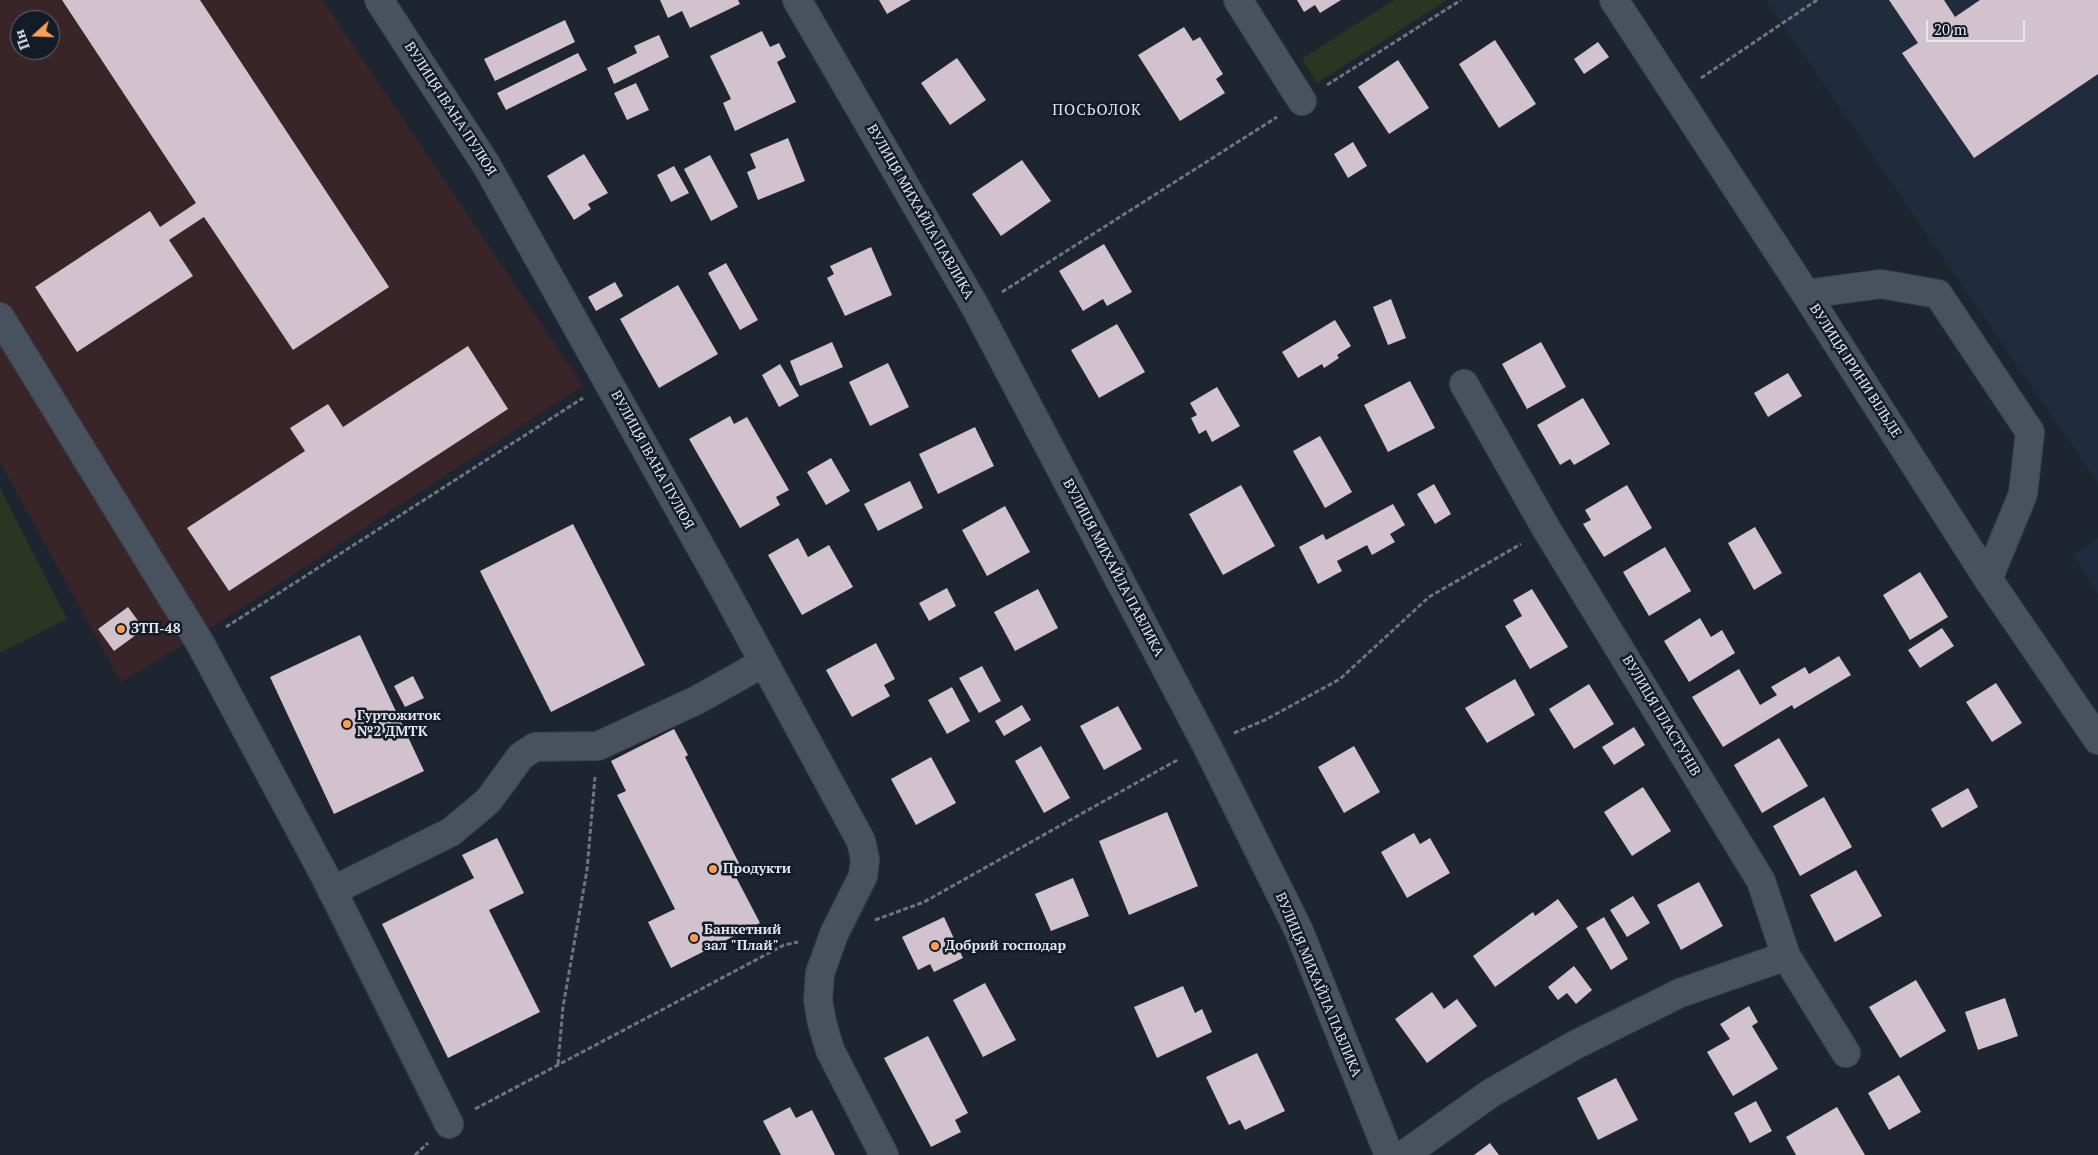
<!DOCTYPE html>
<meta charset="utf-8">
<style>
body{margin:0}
#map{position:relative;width:2098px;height:1155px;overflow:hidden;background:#1c2530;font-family:"PT Serif",serif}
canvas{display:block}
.north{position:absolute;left:10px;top:10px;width:50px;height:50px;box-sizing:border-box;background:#131b26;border:1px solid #656d76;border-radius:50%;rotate:250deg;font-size:14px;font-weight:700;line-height:20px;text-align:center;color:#e1e7ef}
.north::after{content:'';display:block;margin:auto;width:18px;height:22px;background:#fc9d53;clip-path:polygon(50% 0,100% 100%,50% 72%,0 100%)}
.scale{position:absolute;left:1926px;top:20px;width:99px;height:22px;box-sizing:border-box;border:2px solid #e1e7ef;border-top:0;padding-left:6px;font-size:15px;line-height:18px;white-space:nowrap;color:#e1e7ef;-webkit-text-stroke:4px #131b26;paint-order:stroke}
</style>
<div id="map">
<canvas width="2098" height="1155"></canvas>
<div class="north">Пн</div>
<div class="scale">20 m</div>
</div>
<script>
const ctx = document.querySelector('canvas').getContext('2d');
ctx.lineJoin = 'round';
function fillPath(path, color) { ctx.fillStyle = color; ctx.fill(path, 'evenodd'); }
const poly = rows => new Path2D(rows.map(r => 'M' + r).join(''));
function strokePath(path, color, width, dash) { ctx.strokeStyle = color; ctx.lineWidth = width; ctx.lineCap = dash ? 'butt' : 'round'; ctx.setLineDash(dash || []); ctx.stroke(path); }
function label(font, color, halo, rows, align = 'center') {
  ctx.font = font + ' "PT Serif",serif'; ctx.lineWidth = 5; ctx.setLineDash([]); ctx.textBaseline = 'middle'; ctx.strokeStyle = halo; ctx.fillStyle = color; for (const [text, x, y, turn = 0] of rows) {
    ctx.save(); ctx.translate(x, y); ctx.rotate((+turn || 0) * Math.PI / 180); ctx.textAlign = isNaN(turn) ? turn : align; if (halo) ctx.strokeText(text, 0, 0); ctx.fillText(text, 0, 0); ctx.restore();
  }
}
const built = poly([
 [1766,0,2098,0,2098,483],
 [2098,538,2098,594,2073,555]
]);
const education = poly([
 [0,0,323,0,583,386,197,637,121,682,0,462],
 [20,20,50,20,50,50,20,50]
]);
const green = poly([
 [1394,0,1447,0,1317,83,1302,59],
 [0,488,67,619,0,653]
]);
const building = poly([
 [62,0,200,0,389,287,293,350,204,217,169,240,193,276,77,352,35,287,150,211,160,227,196,203],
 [660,0,738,0,740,4,690,28,682,11,668,18],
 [879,0,911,0,887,14],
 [1297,0,1341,0,1320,13,1315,5,1304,12],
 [1889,0,1944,0,1955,17,1980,0,2098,0,2098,74,1974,158,1902,53,1918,43],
 [565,20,575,42,495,81,484,59],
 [1184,27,1193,41,1200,37,1223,74,1216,79,1225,93,1180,121,1138,55],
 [762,31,770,47,779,43,786,57,777,62,796,102,735,131,723,103,731,99,710,56],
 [659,35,669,57,614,84,607,68,637,53,634,46],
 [1495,40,1536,104,1499,128,1459,64],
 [1598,42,1609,57,1584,74,1574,59],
 [578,53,587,70,506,110,497,93],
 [957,58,986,100,950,125,921,83],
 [1398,60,1429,108,1389,134,1358,87],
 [636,83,649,110,627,120,614,93],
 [788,138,805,181,758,200,747,172,756,168,750,154],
 [1353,142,1367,166,1348,178,1334,154],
 [584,154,608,193,588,204,591,209,574,220,547,176],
 [710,155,738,207,711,221,684,169],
 [1022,160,1051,201,1001,236,972,194],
 [674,166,689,193,671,202,657,175],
 [1104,244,1132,292,1107,306,1103,299,1083,311,1059,271],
 [871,247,892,295,845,316,827,278,834,274,830,266],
 [726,263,758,320,740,330,708,273],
 [615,282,623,296,596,311,588,297],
 [678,285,718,354,659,388,620,319],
 [1391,299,1406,338,1388,345,1373,307],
 [1335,320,1351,346,1337,355,1339,358,1324,368,1322,364,1298,378,1282,352],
 [1117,324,1145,372,1099,398,1071,350],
 [832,342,843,367,800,386,790,361],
 [1541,342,1566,387,1527,409,1502,364],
 [468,346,508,409,229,591,187,528,305,451,290,428,328,404,343,427],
 [888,363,909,407,870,426,849,382],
 [780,364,799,396,779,407,762,375],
 [1788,373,1802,396,1768,417,1754,393],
 [1410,381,1435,428,1388,452,1364,405],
 [1217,387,1240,426,1212,442,1206,430,1199,434,1191,418,1197,415,1190,403],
 [1583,398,1610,444,1574,465,1570,459,1560,465,1537,425],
 [730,416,734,424,747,417,789,490,776,497,780,505,740,528,689,439],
 [975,427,994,466,938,494,919,454],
 [1320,436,1352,492,1325,508,1293,451],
 [831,458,850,491,826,505,807,472],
 [910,481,923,508,878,531,864,504],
 [1434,484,1451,514,1435,524,1417,494],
 [1241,485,1275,546,1223,575,1189,514],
 [1627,485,1652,528,1604,557,1583,524,1591,520,1585,510],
 [1393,504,1405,525,1390,534,1395,542,1372,555,1367,545,1337,561,1342,571,1318,584,1299,547,1323,534,1326,540],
 [1005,506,1030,552,987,576,962,530],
 [573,524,645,665,551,712,480,571],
 [1755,527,1782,573,1754,590,1728,543],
 [798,538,808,557,829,545,853,587,802,615,768,555],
 [1665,547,1691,591,1649,616,1623,572],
 [1920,572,1948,617,1910,640,1883,595],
 [947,588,956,606,929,621,919,603],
 [1038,589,1058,628,1015,651,994,612],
 [1532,589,1568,647,1530,669,1505,626,1522,616,1513,600],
 [128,607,144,629,114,651,98,629],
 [1700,618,1711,637,1722,630,1735,653,1689,682,1664,641],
 [1942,628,1954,646,1920,668,1908,650],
 [360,635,424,771,334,814,270,677],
 [876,643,895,679,884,685,890,696,852,717,826,670],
 [1839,656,1851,675,1794,709,1792,705,1723,747,1692,697,1739,669,1760,705,1777,695,1771,687,1805,667,1809,674],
 [982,666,1001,701,979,713,959,678],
 [413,676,424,698,405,707,394,686],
 [1515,679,1535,715,1487,743,1465,708],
 [1996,683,2022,723,1992,742,1966,702],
 [1589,684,1614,724,1574,749,1549,709],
 [952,687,970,721,947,734,928,700],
 [1022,705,1031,720,1004,736,995,721],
 [1118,706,1142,749,1104,770,1080,726],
 [1634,727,1645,745,1614,765,1602,747],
 [674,729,688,755,685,757,744,873,736,877,760,923,671,968,648,922,675,909,617,795,626,791,611,761],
 [1779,738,1808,786,1762,813,1734,765],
 [1041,746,1070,798,1044,813,1015,761],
 [1354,746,1380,792,1344,813,1318,767],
 [931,757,956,803,916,825,891,779],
 [1643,787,1671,831,1632,856,1604,812],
 [1968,788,1978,807,1942,828,1931,809],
 [1824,797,1852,847,1800,876,1773,826],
 [1167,812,1198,886,1129,915,1099,841],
 [1414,833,1420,844,1430,838,1450,873,1407,898,1381,852],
 [497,838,524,893,489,910,540,1012,448,1058,382,924,474,878,462,855],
 [1856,870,1882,916,1835,942,1810,895],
 [1073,878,1089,916,1051,931,1035,894],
 [1699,882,1723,926,1681,950,1657,905],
 [1633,896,1650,923,1627,937,1610,910],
 [1558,899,1578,927,1495,987,1473,956,1533,912,1535,916],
 [944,917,963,958,934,972,930,964,918,970,902,937],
 [1604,917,1628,959,1611,970,1586,928],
 [1574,966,1592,990,1576,1004,1567,993,1558,1000,1548,987],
 [1916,980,1946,1031,1900,1058,1869,1007],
 [985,983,1016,1040,983,1057,953,1000],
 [1183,986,1195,1013,1202,1009,1212,1032,1157,1058,1134,1007],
 [1432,992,1444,1009,1457,999,1477,1026,1427,1063,1395,1019],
 [2005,998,2018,1036,1978,1050,1965,1012],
 [1749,1006,1758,1022,1752,1026,1778,1069,1733,1096,1707,1052,1730,1039,1720,1024],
 [928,1036,968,1113,955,1120,961,1132,931,1147,884,1058],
 [1257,1053,1285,1111,1245,1130,1240,1120,1229,1125,1206,1077],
 [1899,1075,1921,1112,1889,1130,1868,1093],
 [1616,1078,1638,1120,1598,1140,1577,1098],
 [1756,1101,1772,1131,1750,1143,1734,1113],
 [790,1107,796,1118,812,1110,835,1155,781,1155,763,1121],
 [1837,1107,1865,1155,1796,1155,1786,1137],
 [1490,1143,1499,1155,1474,1155]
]);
const path = poly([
 [1701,78,1817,0],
 [1327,85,1461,0],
 [1002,292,1277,117],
 [226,627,583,398],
 [1234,733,1265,720,1340,679,1429,597,1521,544],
 [875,920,924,902,1179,759],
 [558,1064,563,1007,587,870,595,777],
 [475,1109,784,945,798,942],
 [415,1155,428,1143]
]);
const minor = poly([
 [379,0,487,166,723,587,861,841,865,859,863,876,834,934,820,973,818,1000,822,1023,830,1050,884,1155],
 [797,0,976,308,1206,744,1299,931,1389,1155],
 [1238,0,1302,101],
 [1614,0,1806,294,1988,579,2098,740],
 [1806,294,1881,284,1938,294,2030,432,2023,494,1988,579],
 [0,317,200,643,326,878,449,1124],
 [1464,384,1547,530,1761,881,1786,956,1846,1053],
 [332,891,451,832,488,801,521,756,535,747,598,746,697,700,763,663],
 [1404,1155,1491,1093,1573,1046,1680,993,1786,956]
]);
const markers = [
 [121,629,5,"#fc9d53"],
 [347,724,5,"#fc9d53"],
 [713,869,5,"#fc9d53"],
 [694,938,5,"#fc9d53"],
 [935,946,5,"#fc9d53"]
];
const streetNames = [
 ["ВУЛИЦЯ ІВАНА ПУЛЮЯ",450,109,57],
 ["ВУЛИЦЯ МИХАЙЛА ПАВЛИКА",920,212,60],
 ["ВУЛИЦЯ ІРИНИ ВІЛЬДЕ",1855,371,57],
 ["ВУЛИЦЯ ІВАНА ПУЛЮЯ",652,460,61],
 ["ВУЛИЦЯ МИХАЙЛА ПАВЛИКА",1113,568,62],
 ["ВУЛИЦЯ ПЛАСТУНІВ",1661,716,59],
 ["ВУЛИЦЯ МИХАЙЛА ПАВЛИКА",1318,985,67]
];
const poiNames = [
 ["ЗТП-48",131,629],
 ["Гуртожиток",357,716],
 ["№2 ДМТК",357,732],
 ["Продукти",723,869],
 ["Банкетний",704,930],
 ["зал \"Плай\"",704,946],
 ["Добрий господар",945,946]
];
const neighbourhoodNames = [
 ["ПОСЬОЛОК",1097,111]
];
fillPath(built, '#202c3d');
fillPath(education, '#392528');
fillPath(green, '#2b3622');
fillPath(building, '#d2c2ce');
strokePath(minor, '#3b424c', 30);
strokePath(path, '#6e757f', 3, [5, 2.5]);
strokePath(minor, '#48525f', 28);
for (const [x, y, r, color] of markers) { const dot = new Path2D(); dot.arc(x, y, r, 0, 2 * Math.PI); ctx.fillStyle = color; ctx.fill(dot); strokePath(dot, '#131b26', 2); }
label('14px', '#e1e7ef', '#131b26', streetNames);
label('bold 14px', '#e1e7ef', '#131b26', poiNames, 'left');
ctx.letterSpacing = '1px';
label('15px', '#e1e7ef', '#131b26', neighbourhoodNames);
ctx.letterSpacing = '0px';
</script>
